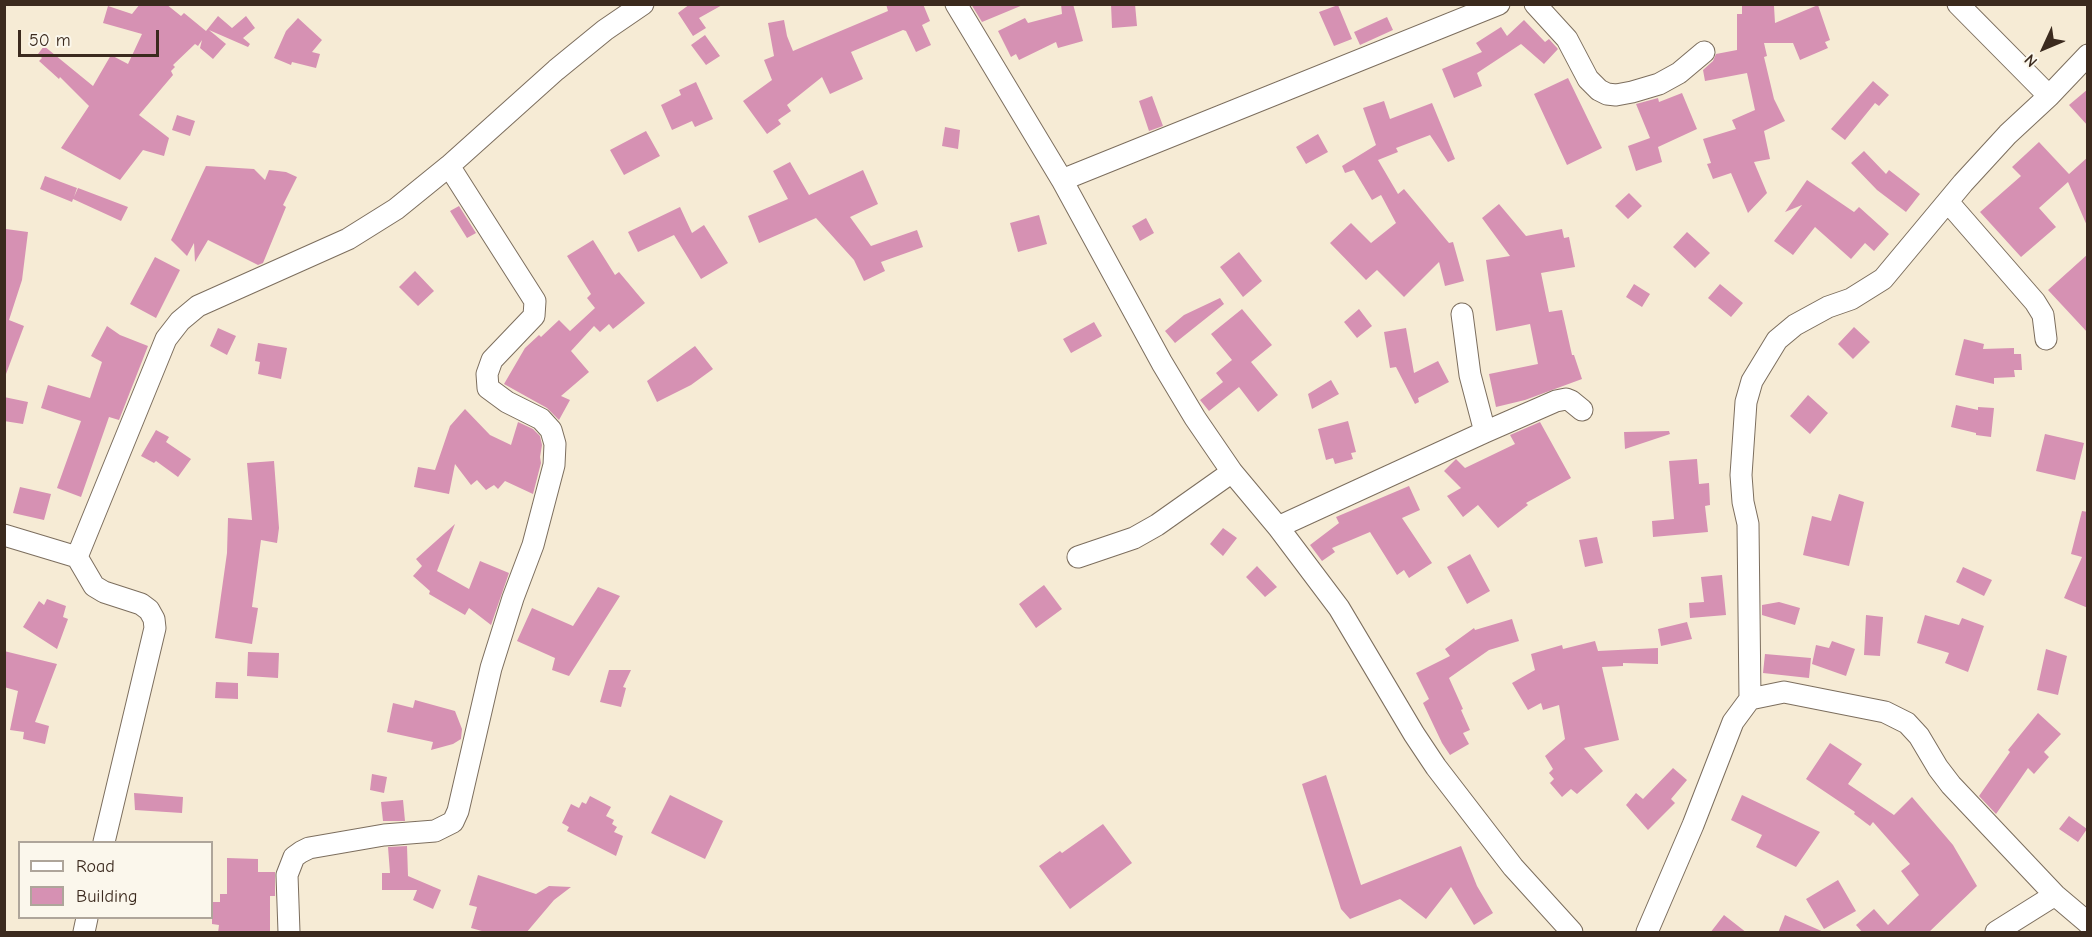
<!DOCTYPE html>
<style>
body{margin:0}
#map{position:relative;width:2092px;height:937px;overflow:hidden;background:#f6ebd5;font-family:"Comic Neue",sans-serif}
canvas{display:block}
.frame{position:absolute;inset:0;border:6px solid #3b2a1e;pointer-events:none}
.legend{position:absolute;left:18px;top:841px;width:195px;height:78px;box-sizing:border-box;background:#fbf7ec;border:2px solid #aea59a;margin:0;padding:8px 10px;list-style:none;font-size:18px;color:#3b2a1e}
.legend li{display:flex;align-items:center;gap:12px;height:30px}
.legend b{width:30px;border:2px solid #aea59a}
.north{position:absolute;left:2014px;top:18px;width:60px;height:60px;-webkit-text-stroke:4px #fbf7ec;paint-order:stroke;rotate:226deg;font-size:16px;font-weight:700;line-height:24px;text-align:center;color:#3b2a1e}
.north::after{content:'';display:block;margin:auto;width:21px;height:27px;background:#3b2a1e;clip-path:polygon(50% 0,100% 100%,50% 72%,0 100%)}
.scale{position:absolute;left:18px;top:30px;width:141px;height:27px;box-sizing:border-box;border:3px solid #3b2a1e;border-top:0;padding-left:8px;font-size:18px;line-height:21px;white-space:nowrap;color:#3b2a1e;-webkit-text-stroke:4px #fbf7ec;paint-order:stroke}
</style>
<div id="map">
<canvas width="2092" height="937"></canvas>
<div class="frame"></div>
<ul class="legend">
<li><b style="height:8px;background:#fff"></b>Road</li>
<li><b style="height:16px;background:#d691b3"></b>Building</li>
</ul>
<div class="north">N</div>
<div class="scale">50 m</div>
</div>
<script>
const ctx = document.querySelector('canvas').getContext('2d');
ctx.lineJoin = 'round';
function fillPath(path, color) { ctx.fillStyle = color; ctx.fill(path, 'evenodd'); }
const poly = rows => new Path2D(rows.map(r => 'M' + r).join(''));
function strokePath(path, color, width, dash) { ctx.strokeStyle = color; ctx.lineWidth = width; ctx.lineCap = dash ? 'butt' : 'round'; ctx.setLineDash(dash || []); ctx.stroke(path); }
const building = poly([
 [140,4,166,4,181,16,184,13,206,31,218,16,232,28,246,16,255,28,243,38,250,44,248,47,209,30,226,44,213,59,200,48,202,40,198,46,195,44,173,65,175,67,171,71,173,75,139,115,169,138,164,156,143,150,120,180,61,148,89,106,60,77,59,79,39,61,42,58,38,54,44,46,93,86,111,55,128,64,142,34,103,23,108,6,132,14],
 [690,4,724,4,699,18,706,28,693,36,678,13],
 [886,4,923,4,930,21,922,25,931,45,916,52,906,31,903,30,851,52,863,79,830,94,822,77,787,105,791,111,778,120,781,124,767,134,743,101,772,80,764,60,774,56,768,23,784,20,787,36,793,51,888,11],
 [971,4,1023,4,1023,5,982,22],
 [1061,4,1073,4,1083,41,1058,48,1056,42,1019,60,1016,54,1011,57,998,31,1025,18,1028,23,1062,14],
 [1111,4,1135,4,1137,26,1112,28],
 [1338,5,1352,39,1334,46,1319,12],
 [1818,5,1830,40,1825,42,1828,48,1800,60,1793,43,1764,43,1767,56,1764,57,1774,99,1785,121,1764,131,1770,159,1754,162,1767,193,1748,213,1731,173,1713,179,1707,164,1711,163,1703,139,1736,129,1732,120,1755,110,1747,73,1705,81,1703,70,1713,61,1716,54,1737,50,1737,14,1742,14,1742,6,1774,6,1775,23],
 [1387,17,1393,30,1360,45,1354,32],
 [298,18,322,40,312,52,320,54,316,68,292,62,291,65,274,58,286,31],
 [1524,20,1545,42,1549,39,1558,49,1544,64,1521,44,1477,73,1482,86,1454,98,1442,69,1482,52,1476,43,1501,27,1507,36],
 [705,35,720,56,706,65,691,45],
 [1568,78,1602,148,1567,165,1534,94],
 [1873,81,1889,95,1879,106,1875,103,1845,140,1831,129],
 [696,82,713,119,695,127,692,121,672,130,661,105,681,95,679,90],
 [2088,89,2088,126,2069,105],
 [1682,93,1697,129,1658,147,1662,162,1636,171,1628,146,1650,138,1636,104,1658,98,1659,102],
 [1152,96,1163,126,1149,131,1139,101],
 [1384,101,1390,119,1432,103,1455,159,1448,162,1430,135,1396,148,1398,152,1378,160,1398,194,1404,189,1449,243,1453,242,1464,281,1445,286,1439,262,1404,297,1377,270,1366,280,1330,243,1351,223,1371,243,1396,223,1381,195,1372,200,1354,170,1345,173,1342,166,1376,145,1363,108],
 [177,115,195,121,190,136,172,130],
 [945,127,960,130,958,149,942,146],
 [646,131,660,156,624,175,610,150],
 [1318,134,1328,152,1306,164,1296,147],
 [2039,142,2069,174,2088,157,2088,228,2068,182,2039,208,2056,227,2021,257,1980,212,2021,176,2012,167],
 [1864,151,1886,174,1889,170,1920,194,1906,212,1877,190,1851,163],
 [790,162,809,195,863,170,878,204,850,217,871,246,917,230,923,247,881,262,885,271,864,281,854,260,816,218,759,243,748,216,788,199,773,171],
 [206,166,254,169,265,180,269,170,286,172,297,177,283,205,286,207,263,263,258,265,208,240,195,262,194,243,187,256,171,240],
 [45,176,77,188,74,197,78,188,128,207,121,221,73,199,72,202,40,189],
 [1807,180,1854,212,1859,207,1889,234,1874,251,1865,243,1851,259,1815,227,1793,255,1774,241,1802,205,1785,212],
 [1629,193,1642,206,1628,219,1615,206],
 [1499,204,1526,236,1562,229,1564,238,1569,237,1575,267,1541,273,1549,312,1562,310,1572,355,1574,355,1582,379,1525,400,1496,407,1489,374,1538,364,1530,324,1496,331,1486,260,1510,256,1482,218],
 [459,206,476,233,467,238,450,211],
 [680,207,692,233,704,225,728,263,701,279,674,235,638,252,628,232],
 [1039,215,1047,244,1018,252,1010,223],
 [1146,218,1154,233,1140,241,1132,226],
 [6,229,28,232,22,280,9,320,24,326,6,374],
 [1687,232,1710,253,1695,268,1673,247],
 [593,240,615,275,619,272,645,303,613,329,609,324,600,332,594,326,571,351,589,372,561,396,570,400,559,420,547,408,504,384,525,348,539,335,541,337,559,320,570,331,595,308,587,298,591,294,567,256],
 [1239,252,1262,281,1243,297,1220,267],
 [2088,254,2088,333,2048,290],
 [155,257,180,270,156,318,130,304],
 [415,271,434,291,418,306,399,287],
 [1634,284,1650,294,1642,307,1626,297],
 [1720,284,1743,303,1731,317,1708,298],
 [1220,298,1224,304,1175,343,1165,331,1184,315],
 [1242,309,1272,345,1251,362,1278,395,1258,412,1239,387,1209,411,1200,400,1223,382,1216,373,1232,360,1211,334],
 [1359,309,1372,326,1357,338,1344,322],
 [1094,322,1102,336,1071,353,1063,339],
 [107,326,120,335,148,346,119,420,109,417,81,497,57,488,81,421,41,408,48,385,90,398,102,362,91,356],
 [1854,327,1870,342,1853,359,1838,344],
 [218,328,236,336,227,355,210,346],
 [1406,328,1414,373,1438,361,1449,382,1418,398,1419,402,1415,404,1396,367,1390,368,1384,332],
 [1964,339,1984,344,1983,349,2014,348,2014,354,2021,354,2022,370,2014,370,2015,377,1994,378,1994,384,1955,375],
 [258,343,287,348,281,379,258,374,260,362,255,361],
 [695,346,713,369,691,385,657,402,647,381],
 [1331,380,1339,394,1312,409,1308,394],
 [1808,395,1828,413,1810,434,1790,416],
 [4,397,28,402,23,424,4,421],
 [1956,405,1978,410,1978,407,1994,408,1991,437,1976,435,1976,433,1951,427],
 [465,409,490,435,511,445,518,422,533,429,540,436,542,445,540,457,541,463,533,494,505,481,498,489,494,485,486,490,477,480,471,485,455,464,449,494,414,487,418,467,435,470,450,426],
 [1348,421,1356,452,1351,453,1353,459,1335,464,1333,458,1326,460,1318,429],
 [1540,422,1571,478,1526,503,1528,505,1498,528,1478,505,1463,517,1447,496,1461,488,1444,471,1456,459,1465,468,1515,444,1510,435],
 [156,430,169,437,166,442,191,459,178,477,156,461,154,463,141,456],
 [1669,431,1670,434,1625,449,1624,432],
 [2045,434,2084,443,2075,480,2036,471],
 [1697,459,1699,484,1709,483,1710,505,1705,506,1708,532,1653,537,1652,521,1674,519,1669,461],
 [274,461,279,528,277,543,261,540,252,607,258,608,252,644,215,638,227,553,228,518,252,520,247,463],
 [1409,486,1420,510,1402,518,1432,563,1409,578,1404,570,1397,575,1370,532,1332,548,1335,552,1322,561,1310,545,1339,523,1336,517],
 [20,487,51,494,44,520,13,513],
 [1839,494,1864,502,1849,566,1803,555,1812,516,1831,521],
 [2082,511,2088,512,2088,608,2064,598,2082,557,2071,554],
 [455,524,437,571,469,589,480,561,509,573,491,625,469,608,465,615,429,594,430,591,413,576,422,566,416,559],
 [1223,528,1237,538,1223,556,1210,544],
 [1597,537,1603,563,1585,567,1579,540],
 [1470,554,1490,591,1467,604,1447,567],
 [1257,566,1277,587,1265,597,1246,577],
 [1963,567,1992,580,1984,596,1956,582],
 [1722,575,1726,615,1690,618,1689,603,1704,602,1701,577],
 [1044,585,1062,609,1036,628,1019,604],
 [598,587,620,596,569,676,552,670,555,658,517,641,532,608,573,626],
 [47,599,66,606,63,617,68,619,57,649,23,627,39,601,44,605],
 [1779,602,1800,608,1795,625,1762,615,1762,605],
 [1866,615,1883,617,1880,656,1864,655],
 [1925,615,1959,625,1962,618,1984,626,1968,672,1945,663,1949,653,1917,643],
 [1512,619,1519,641,1489,650,1449,678,1463,709,1461,710,1470,730,1463,733,1469,744,1450,755,1442,743,1423,703,1429,699,1416,673,1450,656,1445,649,1474,628,1475,630],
 [1687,622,1692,639,1661,646,1658,629],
 [1595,641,1598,651,1658,648,1658,664,1623,663,1623,666,1602,667,1619,740,1584,748,1603,771,1577,794,1571,789,1562,797,1550,783,1554,779,1549,773,1553,769,1545,756,1565,739,1559,705,1543,710,1541,703,1528,710,1512,683,1535,670,1531,654,1562,645,1563,649],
 [1832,641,1855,649,1846,676,1812,664,1816,645,1829,648],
 [2046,649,2067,656,2058,695,2037,690],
 [4,651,57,664,35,722,49,726,45,744,23,739,24,732,10,730,18,691,4,687],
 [248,652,279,653,278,678,247,676],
 [1765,654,1811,658,1809,678,1763,673],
 [609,670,631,670,623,687,626,688,621,707,600,702],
 [216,682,238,683,238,699,215,698],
 [415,700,455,711,462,729,461,739,453,744,431,750,433,742,387,732,393,703,413,708],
 [2038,713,2061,734,2044,752,2049,757,2034,774,2028,768,1996,814,1979,796,2010,752,2008,750],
 [1830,743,1862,764,1848,784,1894,815,1912,797,1953,845,1977,886,1928,933,1863,933,1856,925,1874,909,1888,925,1919,895,1901,871,1910,864,1873,822,1870,826,1854,814,1855,812,1806,779],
 [1673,768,1687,780,1671,799,1675,803,1648,830,1626,805,1636,793,1643,799],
 [372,774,387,777,384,793,370,790],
 [1326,775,1361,885,1461,846,1477,886,1493,913,1474,925,1451,887,1426,919,1400,899,1350,919,1341,909,1302,784],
 [134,793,183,797,182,813,135,810],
 [670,795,723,821,705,859,651,833],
 [1742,795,1820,832,1796,867,1756,847,1762,835,1731,820],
 [590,796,611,807,606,816,614,820,612,824,617,827,614,832,623,836,616,856,567,831,569,827,562,823,571,804,579,808,582,802,586,804],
 [403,800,405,821,383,821,381,802],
 [2069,816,2087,829,2078,842,2059,829],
 [1103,824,1132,863,1070,909,1039,866,1060,851,1062,853],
 [407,846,408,876,441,890,433,909,413,900,417,890,382,890,382,873,390,873,388,847],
 [227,858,258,859,258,872,275,872,275,896,270,896,270,933,218,933,219,925,212,924,212,902,220,902,220,894,227,894],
 [478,875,536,894,549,886,571,887,554,900,526,933,489,933,471,928,477,907,469,905],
 [1838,880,1856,911,1824,929,1806,899],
 [1724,915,1747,933,1710,933],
 [1785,915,1826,933,1778,933]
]);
const minor = poly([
 [956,4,1062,180,1162,363,1195,418,1232,472,1278,527,1339,608,1414,734,1436,767,1513,867,1572,932],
 [1535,4,1567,39,1588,79,1599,90,1607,94,1616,95,1632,92,1659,84,1679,73,1704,52],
 [1958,4,2049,96],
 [1062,180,1499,4],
 [1948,202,2035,302,2043,315,2046,339],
 [1462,314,1470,375,1485,432],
 [1278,527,1485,432,1556,401,1566,399,1571,401,1582,410],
 [4,535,77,557],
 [1078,557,1134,538,1157,525,1232,472],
 [1750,699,1748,524,1743,502,1741,475,1746,402,1752,381,1777,340,1795,325,1828,307,1851,299,1883,279,1963,183,2008,134,2049,96,2088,55],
 [104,842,155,628,154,619,149,610,141,604,104,592,94,586,77,557,166,339,180,321,198,306,348,239,396,209,449,166,556,70,605,30,643,4],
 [84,932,87,918],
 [289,932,287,875,294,857,301,852,309,848,384,835,435,831,453,822,458,811,491,668,513,598,533,545,554,465,555,444,551,430,541,419,507,402,488,388,487,374,492,360,534,316,535,301,449,166],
 [1647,932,1693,825,1733,722,1750,699,1784,692,1885,712,1907,723,1919,736,1938,768,1951,785,2055,895,2088,923],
 [1996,932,2055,895]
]);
fillPath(building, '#d691b3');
strokePath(minor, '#7c6e5e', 23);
strokePath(minor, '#fff', 21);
</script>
